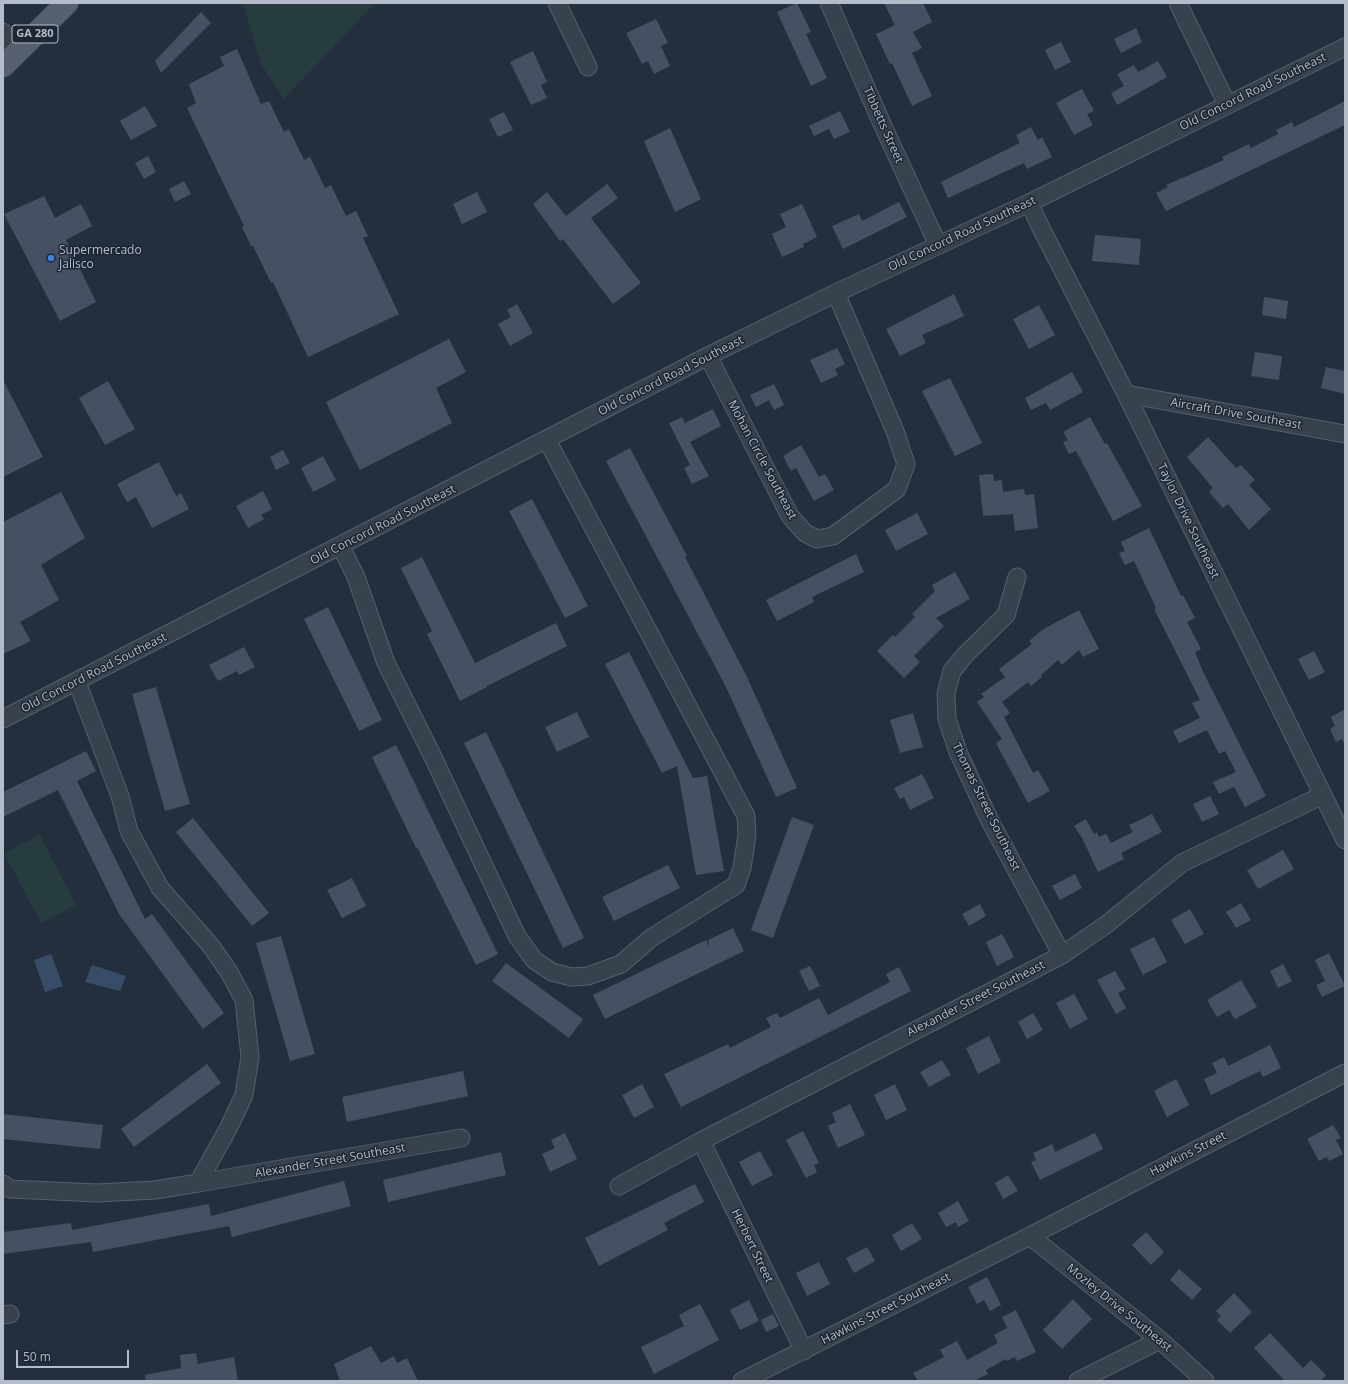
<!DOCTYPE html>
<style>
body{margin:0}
#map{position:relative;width:1348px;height:1384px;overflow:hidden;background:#242f3e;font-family:"Open Sans",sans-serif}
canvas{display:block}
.frame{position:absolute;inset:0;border:4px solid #b4bcc9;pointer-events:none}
.scale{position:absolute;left:16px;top:1350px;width:113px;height:18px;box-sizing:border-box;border:2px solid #b4bcc9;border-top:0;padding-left:5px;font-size:12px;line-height:14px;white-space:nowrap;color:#b4bcc9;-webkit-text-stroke:3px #1d2633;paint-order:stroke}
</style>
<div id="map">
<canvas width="1348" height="1384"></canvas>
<div class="frame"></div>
<div class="scale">50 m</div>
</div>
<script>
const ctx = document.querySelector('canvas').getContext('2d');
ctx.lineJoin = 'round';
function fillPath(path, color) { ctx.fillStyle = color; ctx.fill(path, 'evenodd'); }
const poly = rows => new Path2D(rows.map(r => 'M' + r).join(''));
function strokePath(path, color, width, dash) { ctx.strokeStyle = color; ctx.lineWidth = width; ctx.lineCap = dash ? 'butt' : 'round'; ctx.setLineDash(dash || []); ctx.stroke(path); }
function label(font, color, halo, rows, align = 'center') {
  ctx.font = font + ' "Open Sans",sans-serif'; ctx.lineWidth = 3; ctx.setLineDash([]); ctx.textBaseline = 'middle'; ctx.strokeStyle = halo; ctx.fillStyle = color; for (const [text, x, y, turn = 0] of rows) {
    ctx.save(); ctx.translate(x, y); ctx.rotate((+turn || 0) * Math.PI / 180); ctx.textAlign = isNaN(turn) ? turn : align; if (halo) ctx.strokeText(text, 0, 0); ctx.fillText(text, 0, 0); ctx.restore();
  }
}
const green = poly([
 [241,3,375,3,284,99,261,64,244,7],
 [40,835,76,905,41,923,4,853]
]);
const water = poly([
 [51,954,63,986,45,992,34,960],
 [92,965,126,976,120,991,85,982]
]);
const building = poly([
 [797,3,811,32,806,34,827,78,811,86,777,12],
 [884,3,923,3,932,22,913,32,922,48,912,53,932,96,912,106,892,63,890,64,876,34,895,25],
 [201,12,211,23,161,73,155,61],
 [656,19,668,43,661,46,670,66,654,74,648,61,642,64,626,33],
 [1136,28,1142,42,1121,53,1114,39],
 [1061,42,1071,62,1055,70,1045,50],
 [237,49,261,104,269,101,284,132,289,129,304,160,310,157,325,188,331,185,346,216,356,211,368,236,363,238,399,314,308,357,273,282,271,283,253,246,251,246,242,227,244,226,187,108,196,103,189,84,224,66,220,57],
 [533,51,547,82,541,85,547,98,531,105,510,62],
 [1158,61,1167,77,1117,105,1111,93,1124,86,1117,74,1134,65,1138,72],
 [1082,89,1094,111,1087,114,1093,125,1074,135,1056,103],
 [1345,101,1345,125,1166,211,1156,193,1168,187,1166,185,1224,160,1222,157,1249,144,1251,148,1278,134,1276,130,1292,122,1294,127],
 [145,106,157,126,131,140,120,121],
 [840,111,850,132,834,139,829,129,814,136,809,126],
 [504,112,513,130,498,137,489,119],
 [1031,127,1038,140,1042,137,1052,157,1027,169,1024,163,948,198,941,182,1020,143,1016,135],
 [670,128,701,199,675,212,644,141],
 [148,156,156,172,144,179,135,163],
 [184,181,191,194,175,202,169,189],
 [607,184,618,198,591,218,641,283,613,304,563,239,560,241,533,204,547,192,566,216],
 [477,192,487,212,462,224,453,204],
 [44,196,55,218,81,204,92,226,66,240,96,302,60,321,4,214],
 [899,202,907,217,843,249,832,226,859,214,862,221],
 [802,204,817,237,803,244,804,247,782,257,772,234,786,227,780,214],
 [1095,235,1141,239,1139,265,1092,261],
 [954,294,964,316,922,335,926,343,900,356,886,329],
 [1264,297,1288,301,1286,319,1262,315],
 [517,304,533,333,510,346,498,324,511,317,507,310],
 [1039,305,1055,335,1029,349,1013,319],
 [449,339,466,372,436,388,452,423,360,470,326,402],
 [837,348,845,364,835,369,838,375,821,383,810,360],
 [1255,352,1282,356,1279,380,1251,376],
 [1326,367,1345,371,1345,394,1321,388],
 [1072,372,1083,392,1050,410,1046,403,1031,410,1025,398],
 [950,378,982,443,955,456,922,391],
 [3,380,43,457,3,477],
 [108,381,135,429,105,445,79,398],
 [774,384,784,405,774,410,769,400,756,407,750,395],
 [713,409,721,426,690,442,709,476,692,484,684,468,690,465,669,423,682,417,685,423],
 [1090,417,1105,444,1107,443,1142,506,1113,521,1076,451,1069,454,1063,442,1068,440,1063,432],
 [1208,437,1236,468,1241,465,1255,480,1249,485,1271,509,1249,530,1228,504,1223,508,1209,492,1213,488,1187,457],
 [801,445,819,477,825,474,834,490,814,501,796,468,791,471,783,456],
 [630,448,687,556,685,557,746,675,797,788,776,797,725,685,606,461],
 [283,450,290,463,276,470,270,457],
 [323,456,336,480,313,492,301,468],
 [159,462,176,496,181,493,189,509,152,528,136,497,127,502,117,484],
 [993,474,994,481,1002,480,1003,492,1024,489,1025,495,1034,494,1038,528,1015,531,1013,514,983,516,979,475],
 [263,491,272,509,261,515,264,519,248,528,236,506],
 [61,492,85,538,41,565,59,600,20,622,31,641,3,654,3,522],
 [532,499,588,606,565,618,509,511],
 [917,513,928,534,896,551,885,530],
 [1149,528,1181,596,1183,595,1195,618,1187,622,1201,649,1195,652,1204,674,1266,796,1245,807,1234,787,1219,794,1213,782,1236,772,1225,751,1219,754,1207,730,1179,743,1173,731,1200,718,1192,703,1200,700,1154,609,1156,608,1134,561,1125,565,1119,553,1125,551,1121,542],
 [856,554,864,572,812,597,814,602,777,621,766,600],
 [422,557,475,663,556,623,567,646,487,686,487,687,460,701,427,634,432,631,401,568],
 [955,572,970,599,936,618,944,626,914,656,920,662,904,678,877,651,893,635,895,637,915,617,912,614,935,591,932,585],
 [328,607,382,720,359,731,304,619],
 [1079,610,1099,649,1083,657,1079,650,1062,665,1058,660,1041,675,1042,677,1031,686,1028,682,1002,702,1010,713,1004,717,1033,773,1038,770,1050,791,1028,803,996,743,1002,739,977,702,984,697,981,694,1005,677,999,669,1032,644,1029,641,1042,630],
 [244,647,255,667,239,675,237,671,218,681,209,665],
 [1314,651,1325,672,1309,680,1298,659],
 [629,652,693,778,707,776,724,871,696,875,677,766,662,773,605,664],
 [156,687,190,804,165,811,132,694],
 [1345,709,1345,745,1342,739,1336,742,1330,729,1335,726,1331,717],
 [577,712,589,737,557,752,545,727],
 [913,713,923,747,900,753,890,720],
 [486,732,584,938,563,948,464,743],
 [396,745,498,954,476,965,417,847,416,848,372,757],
 [86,751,96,771,77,781,145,919,152,914,224,1013,203,1029,119,914,58,790,3,817,3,792],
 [922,774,934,798,910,810,904,797,900,799,894,788],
 [1210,796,1219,814,1202,822,1193,804],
 [1152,814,1162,832,1121,853,1124,859,1098,872,1082,838,1074,826,1086,819,1094,834,1097,832,1099,837,1106,834,1111,843,1133,832,1129,825],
 [792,817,814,825,773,938,751,930],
 [193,818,269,913,252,926,176,832],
 [1283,850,1294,869,1258,889,1247,870],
 [668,865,680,888,614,921,602,897],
 [1075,874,1082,888,1060,900,1052,886],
 [352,878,366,906,342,918,327,890],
 [1241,903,1251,920,1236,928,1226,912],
 [980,904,986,916,969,926,962,914],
 [1190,909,1204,934,1185,944,1171,920],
 [733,928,744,951,605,1019,593,995,706,940,709,947,708,940],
 [1002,934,1014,957,997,966,986,942],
 [281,936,315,1054,290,1061,256,943],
 [1154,937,1167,962,1143,975,1130,949],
 [1329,953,1345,986,1322,997,1316,985,1325,981,1315,960],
 [506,963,583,1019,569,1038,492,981],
 [1283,964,1292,981,1278,988,1270,971],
 [810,966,820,986,809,991,799,971],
 [899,967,911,991,681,1107,664,1074,728,1044,730,1048,771,1027,766,1018,777,1013,780,1018,819,998,828,1015,890,982,886,974],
 [1115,971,1126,989,1118,993,1126,1008,1116,1014,1097,980],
 [1241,980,1257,1007,1235,1019,1229,1010,1217,1017,1207,1000],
 [1074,994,1088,1019,1070,1029,1056,1003],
 [1033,1013,1043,1030,1027,1039,1018,1022],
 [989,1036,1001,1062,978,1074,966,1048],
 [1270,1045,1281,1068,1263,1077,1260,1071,1211,1095,1204,1079,1217,1073,1212,1063,1224,1057,1228,1066],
 [942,1060,951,1075,929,1087,920,1072],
 [207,1064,221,1083,134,1147,121,1129],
 [463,1071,468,1096,347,1122,342,1097],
 [1176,1079,1189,1105,1167,1117,1154,1091],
 [642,1084,654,1107,634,1118,622,1095],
 [895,1084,907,1110,886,1120,874,1095],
 [850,1104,865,1135,838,1148,828,1126,836,1122,832,1113],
 [3,1114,103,1125,100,1149,3,1139],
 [1333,1125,1341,1138,1336,1140,1343,1154,1329,1161,1327,1157,1319,1161,1307,1139],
 [803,1131,819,1163,814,1165,817,1172,806,1178,786,1140],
 [565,1133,577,1159,550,1172,542,1154,555,1148,551,1140],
 [1095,1133,1103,1149,1040,1180,1031,1162,1036,1160,1033,1153,1052,1144,1055,1152],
 [760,1151,773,1175,752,1186,739,1162],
 [501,1152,506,1175,388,1202,383,1180],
 [1008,1175,1018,1191,1003,1199,995,1183],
 [344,1181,351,1206,232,1237,229,1226,93,1252,91,1242,3,1254,3,1232,71,1223,72,1230,209,1204,211,1216],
 [695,1184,704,1202,664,1223,668,1230,599,1266,585,1238],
 [958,1201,969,1221,958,1227,956,1222,946,1227,938,1213],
 [912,1223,922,1239,901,1251,892,1235],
 [1146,1232,1164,1252,1151,1265,1132,1245],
 [867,1247,875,1261,854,1273,846,1258],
 [819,1262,830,1284,807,1296,796,1273],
 [1179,1269,1202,1289,1192,1300,1170,1280],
 [987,1277,1001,1305,990,1311,984,1300,977,1304,968,1287],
 [1234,1293,1252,1312,1230,1333,1217,1320,1221,1316,1216,1311],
 [1073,1299,1092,1319,1062,1349,1043,1330],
 [749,1300,759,1321,740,1330,730,1310],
 [700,1304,719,1340,654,1374,641,1347,684,1326,679,1315],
 [1016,1310,1036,1352,1017,1361,1015,1357,1007,1361,1006,1359,986,1370,988,1374,974,1381,918,1381,913,1373,944,1357,940,1350,957,1341,967,1360,998,1343,994,1335,1007,1328,1002,1317],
 [773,1314,779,1326,766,1332,761,1320],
 [1270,1333,1303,1368,1311,1360,1326,1375,1320,1381,1285,1381,1254,1348],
 [371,1346,381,1363,394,1356,397,1363,407,1358,418,1381,340,1381,334,1364],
 [196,1353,198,1364,234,1357,238,1381,146,1381,145,1375,181,1368,180,1355]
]);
const minor = poly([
 [557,3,588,67],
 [829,3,883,126,938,245],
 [1178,3,1227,104],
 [3,32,17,53],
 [1029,203,1041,228,1126,394,1345,840],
 [708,356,790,516,805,533,817,539,833,536,897,489,906,464,895,431,836,293],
 [1126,394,1345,434],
 [341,547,356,577,386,663,432,755,517,936,534,960,552,972,571,977,588,976,621,964,651,938,736,885,742,868,747,835,746,816,547,440],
 [1017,577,1006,615,965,655,952,671,946,693,947,719,958,752,990,821,1062,955],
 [3,719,708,356,836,293,1029,203,1345,47],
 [701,1141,804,1351],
 [198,1183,461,1138],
 [3,1184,10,1189,97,1193,155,1190,198,1183,229,1127,244,1095,250,1057,244,1000,229,972,211,946,160,888,129,831,120,796,77,682],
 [619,1186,701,1141,1062,955,1107,924,1182,863,1323,795],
 [1030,1236,1160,1340,1205,1381],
 [3,1315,10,1314],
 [742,1381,1030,1236,1345,1073],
 [1078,1381,1160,1340]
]);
const major = poly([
 [3,66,67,3]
]);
const markers = [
 [51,258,4,"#3f7fe0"]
];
const shields = [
 [35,34,46]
];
const shieldNames = [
 ["GA 280",35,34]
];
const streetNames = [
 ["Old Concord Road Southeast",1253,92,-26],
 ["Tibbetts Street",883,125,66],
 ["Old Concord Road Southeast",962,234,-25],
 ["Old Concord Road Southeast",671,376,-27],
 ["Aircraft Drive Southeast",1236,414,10],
 ["Mohan Circle Southeast",762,460,62],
 ["Taylor Drive Southeast",1188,521,64],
 ["Old Concord Road Southeast",383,525,-27],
 ["Old Concord Road Southeast",94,673,-27],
 ["Thomas Street Southeast",986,807,64],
 ["Alexander Street Southeast",976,999,-27],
 ["Hawkins Street",1188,1154,-27],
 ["Alexander Street Southeast",330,1161,-10],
 ["Herbert Street",752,1246,64],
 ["Mozley Drive Southeast",1119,1308,39],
 ["Hawkins Street Southeast",886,1309,-27]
];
const poiNames = [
 ["Supermercado",59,251],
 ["Jalisco",59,265]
];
fillPath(green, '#263c3f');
fillPath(water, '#394c67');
fillPath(building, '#455162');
strokePath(minor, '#565f6c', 19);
strokePath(major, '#414a57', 24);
strokePath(minor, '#38414e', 17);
strokePath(major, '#56606e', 22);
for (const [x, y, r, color] of markers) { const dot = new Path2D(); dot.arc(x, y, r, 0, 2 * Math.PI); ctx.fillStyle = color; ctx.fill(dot); strokePath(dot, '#1d2633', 1.5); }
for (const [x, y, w] of shields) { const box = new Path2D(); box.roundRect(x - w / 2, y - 9, w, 18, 3); ctx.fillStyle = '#1d2633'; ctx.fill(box); strokePath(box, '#b4bcc9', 1); }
label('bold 11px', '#b4bcc9', null, shieldNames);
label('12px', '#b4bcc9', '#1d2633', streetNames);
label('12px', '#b4bcc9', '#1d2633', poiNames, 'left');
</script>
